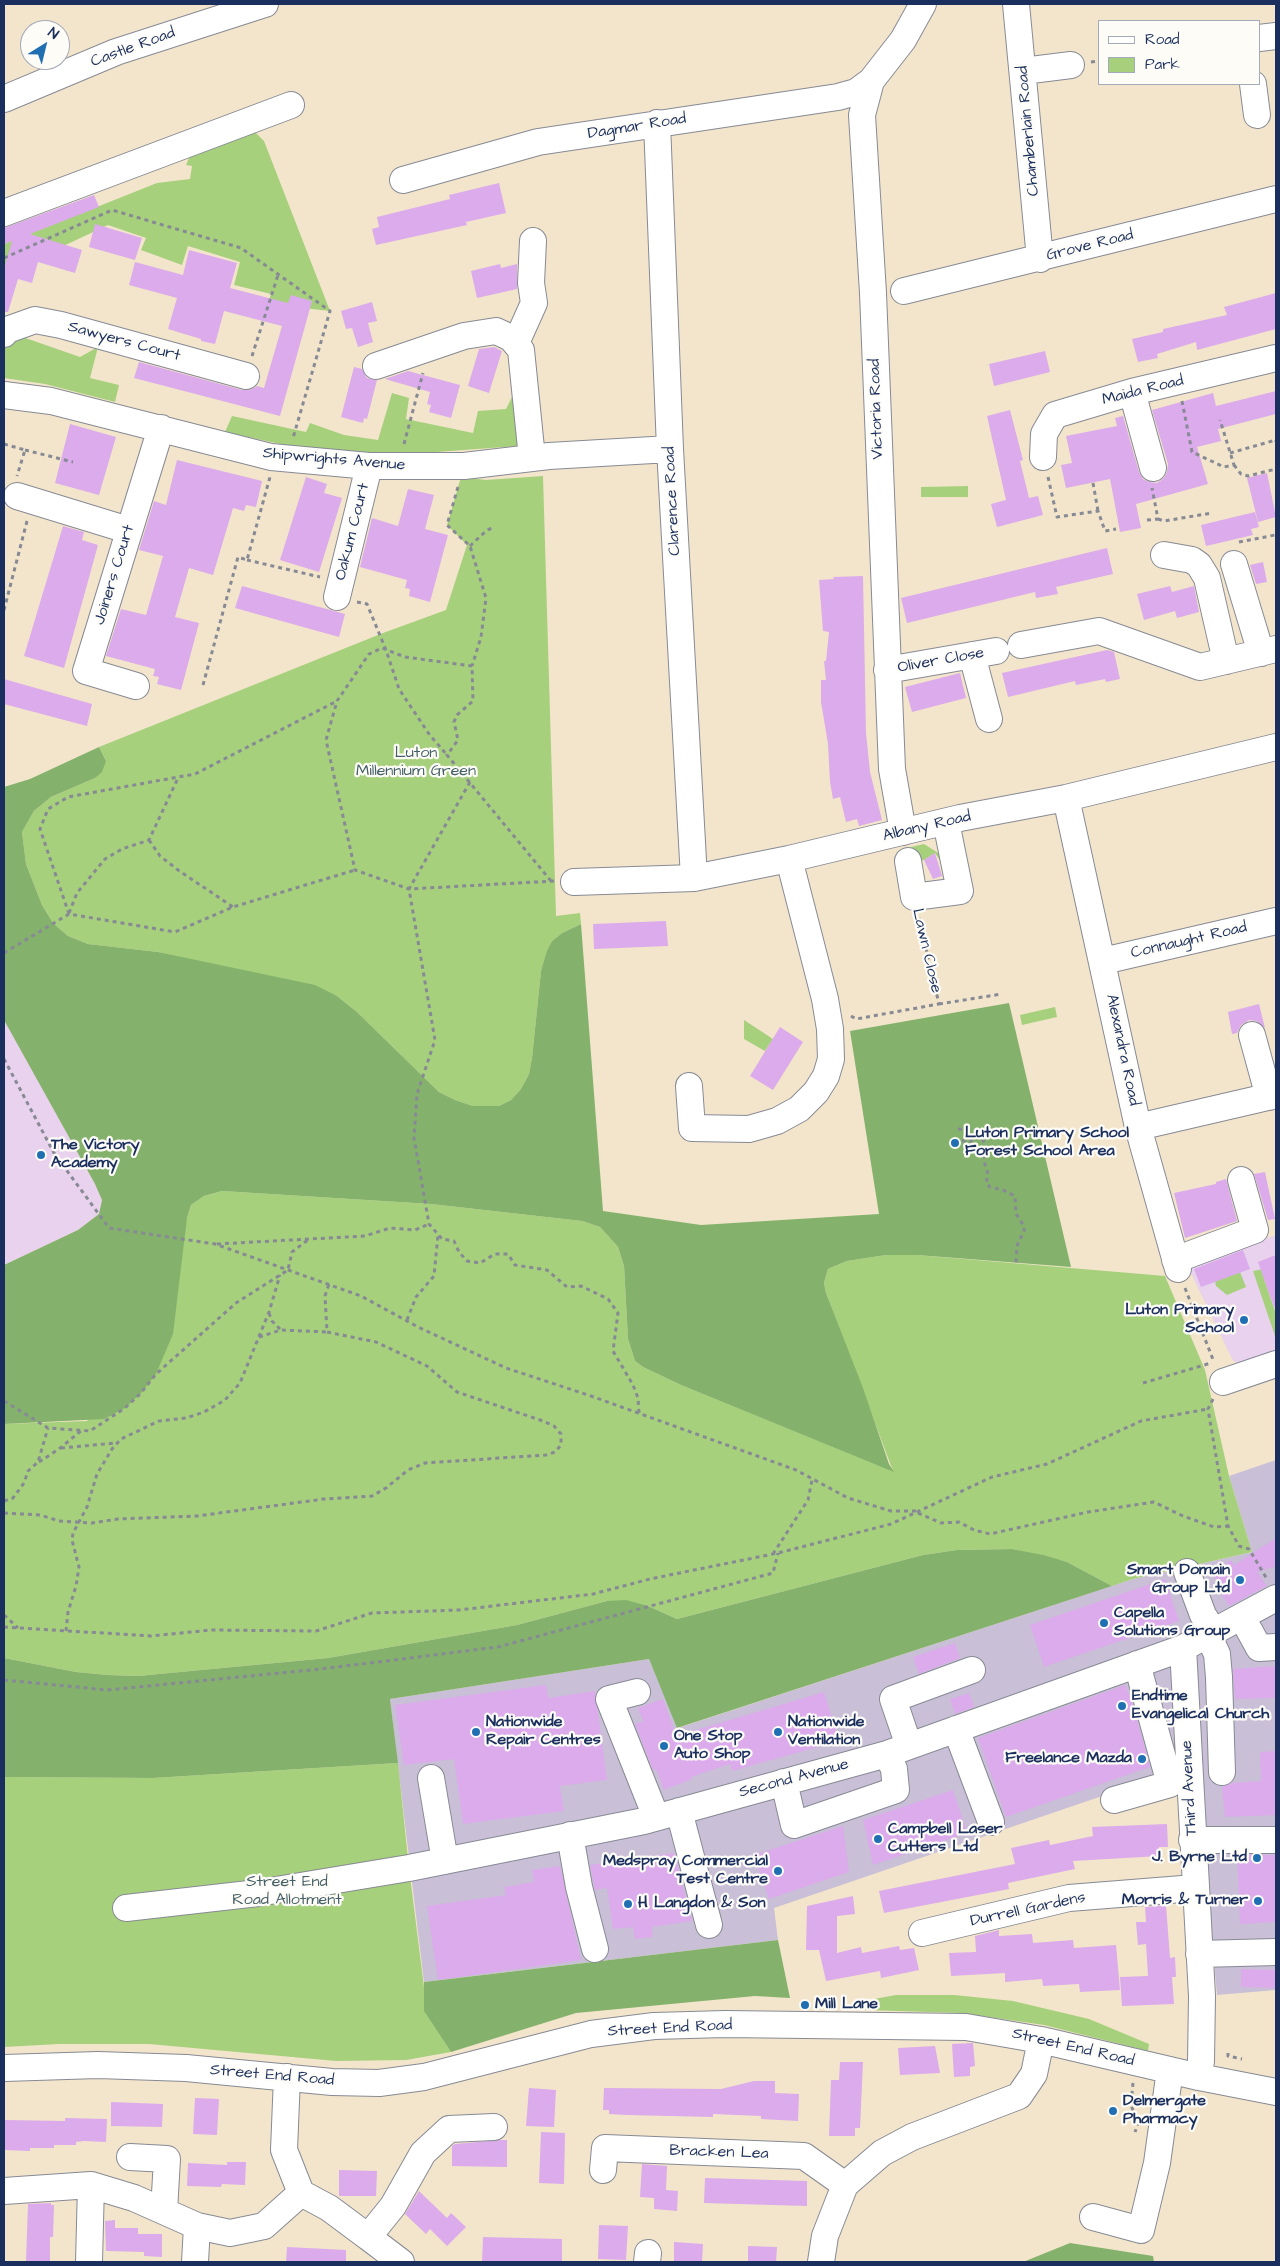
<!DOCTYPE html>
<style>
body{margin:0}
#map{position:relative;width:1280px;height:2266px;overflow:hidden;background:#f3e5cb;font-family:"Architects Daughter",sans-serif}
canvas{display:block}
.frame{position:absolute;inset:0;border:5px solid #1b2f5e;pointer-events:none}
.legend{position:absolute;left:1098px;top:20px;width:162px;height:65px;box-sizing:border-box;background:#fdfcf7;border:1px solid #a3aaba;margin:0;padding:6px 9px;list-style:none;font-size:15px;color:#1b2f5e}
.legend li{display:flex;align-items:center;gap:10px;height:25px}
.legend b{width:25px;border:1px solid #a3aaba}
.north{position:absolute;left:20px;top:20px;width:50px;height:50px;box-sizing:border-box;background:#fdfcf7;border:1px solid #a3aaba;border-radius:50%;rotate:36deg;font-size:14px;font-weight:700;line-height:20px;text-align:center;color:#1b2f5e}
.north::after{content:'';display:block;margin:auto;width:18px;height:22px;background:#1f6fb2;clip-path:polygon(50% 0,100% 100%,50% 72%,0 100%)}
</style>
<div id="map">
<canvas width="1280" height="2266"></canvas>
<div class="frame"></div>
<ul class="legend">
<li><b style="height:6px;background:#fff"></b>Road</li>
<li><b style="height:14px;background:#a6d07c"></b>Park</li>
</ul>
<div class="north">N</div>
</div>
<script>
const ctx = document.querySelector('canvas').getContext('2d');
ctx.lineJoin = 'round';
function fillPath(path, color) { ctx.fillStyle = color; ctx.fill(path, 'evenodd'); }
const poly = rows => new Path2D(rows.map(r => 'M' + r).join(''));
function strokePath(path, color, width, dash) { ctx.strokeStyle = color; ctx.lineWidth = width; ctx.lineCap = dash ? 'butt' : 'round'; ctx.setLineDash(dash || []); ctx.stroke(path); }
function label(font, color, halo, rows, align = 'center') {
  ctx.font = font + ' "Architects Daughter",sans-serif'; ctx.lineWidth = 4.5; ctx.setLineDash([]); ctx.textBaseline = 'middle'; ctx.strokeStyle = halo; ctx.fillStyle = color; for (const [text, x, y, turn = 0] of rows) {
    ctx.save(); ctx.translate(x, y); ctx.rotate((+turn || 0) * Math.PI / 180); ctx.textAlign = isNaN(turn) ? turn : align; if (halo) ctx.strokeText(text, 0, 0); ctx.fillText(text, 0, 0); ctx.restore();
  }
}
const built = poly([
 [4,1019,95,1184,102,1200,99,1214,78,1230,4,1265],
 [1276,1235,1276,1351,1239,1363,1233,1361,1187,1265]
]);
const industrial = poly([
 [1276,1460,1276,1990,1217,1995,1196,1764,774,1908,778,1940,424,1982,390,1699,649,1659,678,1728,1133,1579,1252,1552,1229,1476]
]);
const green = poly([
 [249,126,264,141,330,311,285,306,269,300,271,294,234,285,240,262,188,246,182,265,141,250,146,238,108,225,4,274,4,244,157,183,190,179,192,166,186,165,193,149],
 [11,333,80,357,98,347,90,378,119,385,115,402,45,384,4,378,4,341],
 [392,393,409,398,406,419,473,433,478,411,506,409,514,393,518,446,409,454,350,453,294,447,225,432,232,416,306,432,310,423,344,435,378,440],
 [543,476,556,916,580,913,581,924,562,933,552,941,541,971,532,1058,529,1074,521,1089,511,1100,499,1106,473,1106,455,1100,439,1092,357,1012,337,996,158,952,88,944,68,936,53,923,42,905,26,864,22,832,34,811,51,797,95,778,106,761,99,747,383,633,446,610,467,545,447,525,461,477,486,480],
 [968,486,968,497,921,497,921,487],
 [924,844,943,856,941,862,935,853,924,860,911,862,907,848],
 [1055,1007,1057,1017,1022,1025,1020,1015],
 [744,1020,773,1039,765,1051,744,1039],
 [222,1191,431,1204,582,1221,600,1227,618,1247,624,1266,628,1339,635,1361,643,1367,681,1385,893,1471,826,1293,824,1283,828,1269,847,1261,886,1255,917,1255,1165,1276,1205,1370,1229,1476,1252,1552,1133,1579,1112,1586,1067,1562,1012,1549,957,1550,923,1555,677,1619,648,1606,607,1601,517,1625,328,1658,138,1676,108,1675,76,1672,4,1658,4,1424,87,1421,187,1218,191,1205,204,1196],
 [1263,1269,1264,1279,1276,1314,1276,1339,1253,1271],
 [1240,1272,1246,1287,1227,1295,1216,1286,1215,1281],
 [398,1763,409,1868,427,2011,425,2012,451,2052,406,2060,336,2061,149,2044,59,2044,4,2047,4,1777,153,1778],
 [896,1995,954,1995,1013,2001,1089,2019,1149,2044,1148,2051,1044,2025,961,2013,864,2010,859,2007,874,1999]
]);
const forest = poly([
 [99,747,106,761,102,772,95,778,51,797,34,811,22,832,26,864,42,905,53,923,68,936,88,944,158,952,315,985,337,996,357,1012,439,1092,455,1100,473,1106,499,1106,511,1100,521,1089,529,1074,532,1058,541,971,547,951,552,941,562,933,581,924,603,1211,701,1225,879,1214,850,1031,1009,1003,1071,1267,917,1255,886,1255,847,1261,828,1269,824,1283,826,1293,863,1388,889,1464,894,1472,681,1385,643,1367,635,1361,628,1339,624,1266,618,1247,600,1227,582,1221,431,1204,222,1191,204,1196,191,1205,187,1218,173,1334,156,1374,141,1393,125,1408,104,1419,4,1424,4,1265,78,1230,99,1214,102,1200,95,1184,4,1020,4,787,30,779],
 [1012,1549,1043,1555,1067,1562,1112,1586,677,1728,649,1659,390,1699,398,1763,153,1778,4,1777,4,1658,76,1672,108,1675,138,1676,328,1658,517,1625,607,1601,626,1600,648,1606,677,1619,923,1555,957,1550],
 [778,1940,790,1998,755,1996,576,2013,451,2052,424,2011,424,1982],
 [1070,2243,1153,2256,1154,2262,1023,2262]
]);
const building = poly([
 [499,183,506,213,466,222,467,225,376,245,372,229,379,227,377,217,450,199,449,195],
 [94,195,99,207,30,234,82,250,75,273,38,262,32,283,18,279,8,312,4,312,4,269,12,241,4,244,4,228],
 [95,224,142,238,135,260,89,247],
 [189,250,237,263,230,288,288,303,291,295,312,301,280,416,134,378,139,362,242,390,250,390,257,386,264,388,282,326,224,311,215,344,201,341,201,339,168,329,177,298,129,285,135,262,183,275],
 [500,264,501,268,517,264,517,289,477,298,471,271],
 [1276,293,1276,329,1197,350,1196,342,1157,354,1158,358,1138,362,1132,339,1163,332,1163,329,1227,315,1224,307],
 [372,302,377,321,368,323,373,342,358,347,352,328,346,329,341,311],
 [494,347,502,351,489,393,468,386,479,349],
 [1045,351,1050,372,994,386,989,364],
 [354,367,362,369,367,378,377,380,367,419,364,418,363,423,341,417],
 [408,371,460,385,451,418,429,412,431,405,427,404,430,392,385,379],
 [1276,391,1276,414,1218,429,1221,441,1197,447,1208,484,1136,504,1141,528,1120,532,1110,479,1066,488,1061,465,1072,463,1066,436,1117,426,1115,418,1123,416,1139,472,1143,479,1149,482,1157,483,1164,478,1167,472,1168,464,1152,410,1213,393,1216,406],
 [1010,410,1023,460,1020,461,1029,498,1038,496,1043,515,997,527,991,504,1006,500,987,416],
 [70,424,116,437,99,495,55,483],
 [177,460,262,481,256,507,246,505,244,511,233,508,213,575,189,568,175,617,199,623,181,690,157,684,159,677,153,676,155,669,106,656,121,609,146,615,163,556,139,550,154,501,166,505],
 [1267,473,1276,517,1258,522,1247,478],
 [306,477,327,484,324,493,342,498,319,572,280,560],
 [408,489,434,495,425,529,448,535,430,602,409,596,410,589,405,588,407,580,360,567,372,518,398,526],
 [1255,512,1259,527,1251,529,1253,535,1206,546,1201,525],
 [63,526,84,532,82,540,98,545,64,668,24,656],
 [1107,548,1113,574,1056,587,1058,594,1036,598,1035,592,907,623,901,598],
 [1263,562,1267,582,1256,584,1250,565],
 [863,576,866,733,870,772,882,820,859,826,857,819,846,822,840,797,833,799,830,782,828,744,821,702,821,680,826,680,824,661,826,661,829,632,823,631,819,580,834,579,833,577],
 [242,586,345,614,339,637,235,608],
 [1170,586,1172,592,1194,586,1199,612,1177,618,1175,611,1144,620,1137,594],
 [1107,650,1114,652,1120,679,1106,682,1105,679,1076,685,1075,681,1008,697,1002,673],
 [960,673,966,698,912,712,905,687],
 [4,679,92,704,87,726,4,704],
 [935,853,942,876,933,879,924,860],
 [666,921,668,946,594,949,593,924],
 [1259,1004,1265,1028,1256,1021,1249,1020,1241,1025,1237,1033,1232,1034,1228,1012],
 [780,1027,803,1042,773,1090,750,1076],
 [1265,1172,1275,1219,1268,1220,1254,1174],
 [1226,1179,1237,1221,1185,1238,1174,1193,1216,1184,1216,1182],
 [1243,1250,1250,1269,1201,1287,1194,1269],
 [1276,1255,1276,1307,1274,1307,1258,1262],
 [1276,1538,1276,1566,1257,1572,1267,1586,1229,1606,1219,1590,1222,1588,1212,1573,1231,1560,1234,1565],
 [1165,1579,1179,1621,1044,1667,1030,1625],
 [955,1643,960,1658,919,1674,913,1657],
 [1276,1666,1276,1698,1235,1699,1233,1669],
 [546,1685,548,1698,595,1691,607,1780,560,1786,564,1811,463,1824,454,1759,404,1765,395,1705],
 [1125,1685,1132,1702,1150,1767,1006,1817,978,1738],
 [824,1692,839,1741,732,1771,730,1764,691,1777,692,1779,664,1790,656,1769,653,1770,635,1724,643,1721,638,1708,663,1699,676,1736],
 [969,1693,974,1707,955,1714,950,1699],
 [1276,1751,1276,1815,1225,1817,1222,1787,1232,1783,1261,1781,1260,1752],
 [953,1790,967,1833,873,1865,863,1820],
 [1167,1824,1168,1847,1159,1847,1160,1856,1073,1861,1075,1869,1008,1883,1009,1889,884,1913,879,1891,1015,1864,1011,1848,1049,1840,1050,1845,1093,1836,1092,1827],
 [843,1826,849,1872,769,1899,754,1855],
 [674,1853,692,1921,652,1927,653,1937,635,1939,633,1927,613,1929,607,1888,595,1890,590,1865],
 [1237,1855,1276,1855,1276,1922,1240,1924],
 [560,1866,581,1960,438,1980,427,1906,506,1895,504,1887,534,1882,532,1870],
 [853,1896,855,1914,837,1916,837,1953,861,1947,862,1953,899,1946,900,1950,914,1948,919,1970,881,1978,880,1971,826,1981,819,1950,806,1950,807,1906],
 [1166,1905,1170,1958,1175,1957,1176,1977,1172,1977,1174,2004,1122,2006,1120,1977,1148,1976,1146,1944,1138,1945,1136,1922,1146,1922,1145,1907],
 [999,1930,999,1936,1032,1934,1033,1943,1073,1940,1074,1948,1116,1945,1120,1990,1080,1992,1079,1984,1043,1986,1042,1979,1005,1982,1005,1973,951,1976,949,1953,976,1952,975,1936],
 [1241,1969,1276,1970,1276,1988,1241,1987],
 [973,2043,975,2066,970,2067,970,2076,954,2077,952,2044],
 [935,2046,940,2073,900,2075,898,2048],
 [840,2062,863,2062,860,2128,855,2128,855,2136,829,2136,831,2080,839,2080],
 [754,2081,775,2081,775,2093,799,2094,798,2121,761,2119,761,2116,713,2114,713,2117,627,2115,609,2114,609,2110,603,2110,604,2088,721,2089],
 [529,2088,556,2090,554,2127,526,2126],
 [195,2098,219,2099,217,2135,193,2134],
 [111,2102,163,2104,162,2127,111,2126],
 [65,2118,107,2119,106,2142,84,2141,76,2142,76,2145,54,2145,54,2148,30,2148,30,2151,4,2150,4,2120,65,2121],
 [541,2132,565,2133,564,2184,539,2183],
 [500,2140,507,2140,507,2167,452,2166,452,2146,455,2144],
 [227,2162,246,2162,245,2185,222,2184,221,2187,187,2186,188,2163,227,2165],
 [642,2164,667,2166,666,2190,678,2191,677,2211,654,2209,654,2198,640,2197],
 [339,2170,377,2171,376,2196,339,2196],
 [705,2178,807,2181,807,2206,704,2203],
 [419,2191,447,2218,451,2213,466,2227,447,2246,430,2229,426,2234,405,2214],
 [51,2203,51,2205,54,2205,53,2237,50,2237,50,2262,26,2262,28,2204],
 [115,2220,115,2228,138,2228,138,2234,162,2234,162,2257,144,2256,144,2252,106,2251,105,2221],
 [599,2225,628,2226,626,2260,598,2259],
 [483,2237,562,2239,562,2262,482,2262],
 [674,2242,703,2244,702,2262,674,2262],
 [748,2246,777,2247,776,2262,748,2262],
 [287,2247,346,2250,346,2262,286,2262]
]);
const path = poly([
 [1091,62,1099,61],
 [4,258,112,210,241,248,330,311,293,438],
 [252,356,278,275],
 [1182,401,1192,452,1224,467,1234,465,1220,420],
 [4,444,25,450,17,476],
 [404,444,423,373],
 [25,450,73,462],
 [1230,453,1276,440,1276,442],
 [1234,465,1241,474,1248,476,1276,469],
 [1048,477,1057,517,1098,511,1105,531,1116,529],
 [1093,483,1098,511],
 [458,487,447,525,470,546,486,598,481,637,472,666],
 [1158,519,1164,521,1212,513],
 [1147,520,1158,519,1152,488],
 [1239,542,1275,535],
 [470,546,487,530,493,528],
 [247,560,320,577],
 [357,602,367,604,386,650,399,689,429,734,447,755],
 [4,610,27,521],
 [203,685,238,557,247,560,270,477],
 [470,782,409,889,435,1040,417,1094,414,1138,429,1224,442,1239,454,1241,459,1252,467,1261,480,1263,495,1254,508,1254,515,1265,547,1270,567,1287,581,1286,608,1299,618,1313,613,1351,633,1385,638,1398,639,1413],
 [149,840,160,856,178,870,233,907],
 [551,881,447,755,458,740,454,722,457,715,473,701,472,666,405,657,382,648,369,654,337,701,326,740,355,870,409,889,554,881],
 [69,913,77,893,105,859,122,849,149,840,178,778],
 [69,914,40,829,48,809,68,797,195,774,337,701],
 [4,953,69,914,175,932,233,907,355,870],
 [939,1004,1002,994],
 [851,1016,856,1019,939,1004,919,918],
 [4,1059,54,1153,109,1228,215,1244,361,1296,418,1327,506,1368,591,1396,796,1470,848,1498,891,1511,919,1511],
 [958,1129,981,1130,985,1148,984,1161,988,1174,986,1183,990,1187,1003,1190,1015,1196,1016,1214,1024,1226,1024,1231,1017,1246,1016,1263],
 [954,1139,970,1142,975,1136,982,1139],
 [217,1244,365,1236,390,1228,415,1230,429,1224],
 [1185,1288,1214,1362],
 [269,1313,272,1321,281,1330],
 [407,1320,416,1297,434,1276,438,1235],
 [259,1337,281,1330,327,1332],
 [1143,1383,1211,1363],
 [1213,1399,1208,1409,1228,1526,1239,1546,1249,1549,1267,1579],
 [4,1401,48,1428,90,1431,125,1408,141,1393,156,1374,236,1303,288,1270,292,1252,309,1239],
 [61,1448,116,1443],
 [39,1462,59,1449,82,1430],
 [4,1501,13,1498,24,1483,28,1471,38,1462,48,1428],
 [4,1513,40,1515,59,1521,92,1523,118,1519,197,1516,324,1499,372,1496,386,1488,408,1470,425,1463,546,1455,555,1452,561,1445,561,1434,554,1426,543,1421,457,1392,427,1366,376,1342,327,1332,325,1296,329,1284],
 [918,1513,941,1523,959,1522,974,1530,990,1534,1088,1512,1154,1502,1183,1516,1214,1527,1228,1526],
 [773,1554,808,1500,812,1480],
 [4,1615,18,1628],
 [4,1627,151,1636,211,1630,316,1631,372,1613,459,1610,593,1594,650,1579,778,1553,891,1524,992,1477,1047,1464,1141,1421,1208,1409],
 [66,1631,68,1612,76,1586,79,1567,72,1540,73,1533,87,1507,97,1474,112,1449,121,1439,159,1421,186,1418,204,1412,225,1400,240,1383,269,1312,280,1275],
 [4,1680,107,1690,321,1669,498,1647,773,1573,778,1553],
 [1228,2053,1228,2056,1242,2059],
 [1133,2083,1131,2105,1138,2124,1135,2132]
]);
const minor = poly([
 [1016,4,1040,259],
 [1259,38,1276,36],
 [1023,71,1071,65],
 [1253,84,1257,115],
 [4,99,116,52,265,4],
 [657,123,670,449,694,878],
 [403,180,538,142,838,97,856,92,871,81],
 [4,213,291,105],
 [904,291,1276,199],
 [4,334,7,330,35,320,61,325,246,376],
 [516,343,534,303,531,283,533,241],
 [376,366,464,336,496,331,511,338,521,350,532,458],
 [1132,392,1153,468],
 [4,395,51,401,271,457,369,466,464,466,549,456,670,449],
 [1043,457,1044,434,1055,415,1132,392,1276,358],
 [17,496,128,530],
 [1164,555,1192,560,1199,565,1207,578,1226,661],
 [1234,564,1261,653],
 [337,597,369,466],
 [1021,645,1099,631,1200,667,1276,649],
 [972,655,989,719],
 [887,670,996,651],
 [136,686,86,671,161,428],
 [1066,798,1138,1127,1178,1269],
 [903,832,892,769,873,293,862,115,871,81,903,40,923,4],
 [908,861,914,897,960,891,946,822],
 [574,882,694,878,789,859,960,818,1066,798,1276,747],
 [1103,961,1276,921],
 [1252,1035,1269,1097],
 [689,1086,692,1128,749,1129,777,1121,799,1109,816,1092,826,1076,831,1059,830,1029,825,999,789,859],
 [1138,1127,1276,1095],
 [1175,1260,1255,1230,1241,1180],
 [1223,1382,1276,1364],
 [1187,1572,1203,1615,1214,1632],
 [1242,1617,1259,1648,1276,1647],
 [1208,1635,1217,1654,1219,1677,1222,1772],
 [1183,1648,1202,1996,1201,2061,1199,2077],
 [637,1692,609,1699,656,1817],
 [956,1729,991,1822],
 [909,1746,893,1699,972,1670],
 [431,1778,445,1861],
 [784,1782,794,1825,896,1790,894,1769,887,1754],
 [1114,1800,1170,1784,1137,1664],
 [679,1811,709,1925],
 [570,1835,579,1887,595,1949],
 [1192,1840,1276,1840],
 [126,1908,258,1893,409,1868,644,1821,887,1754,1183,1648,1276,1598],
 [922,1933,1069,1898,1195,1888],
 [1199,1954,1276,1952],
 [4,2068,98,2065,186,2068,332,2082,379,2083,424,2077,591,2034,654,2026,725,2024,966,2027,1041,2040,1199,2077,1276,2092],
 [287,2077,284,2150,301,2193,329,2208,368,2237,393,2206,423,2153,449,2129,494,2127],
 [130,2157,167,2159,164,2211],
 [603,2170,605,2148,804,2156,845,2185],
 [4,2191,91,2185,134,2198,197,2226,230,2233,264,2226,301,2193],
 [1093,2217,1141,2230,1157,2163,1170,2070],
 [368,2237,401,2262],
 [89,2262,91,2185],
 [195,2262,197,2226],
 [647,2262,648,2253],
 [821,2262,825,2236,845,2185,882,2153,912,2137,1019,2096,1034,2074,1041,2040]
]);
const markers = [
 [955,1143,5,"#1f6fb2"],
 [41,1155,5,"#1f6fb2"],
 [1244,1320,5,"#1f6fb2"],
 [1240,1580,5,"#1f6fb2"],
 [1104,1623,5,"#1f6fb2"],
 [1122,1706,5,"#1f6fb2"],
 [476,1732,5,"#1f6fb2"],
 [778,1732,5,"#1f6fb2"],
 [664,1746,5,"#1f6fb2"],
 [1142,1759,5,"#1f6fb2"],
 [878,1839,5,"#1f6fb2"],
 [1257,1858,5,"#1f6fb2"],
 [778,1871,5,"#1f6fb2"],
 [1258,1901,5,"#1f6fb2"],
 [628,1904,5,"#1f6fb2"],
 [805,2005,5,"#1f6fb2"],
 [1113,2111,5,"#1f6fb2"]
];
const streetNames = [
 ["Castle Road",133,48,-20],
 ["Dagmar Road",637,127,-9],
 ["Chamberlain Road",1029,131,-95],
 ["Grove Road",1090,246,-14],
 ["Sawyers Court",124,342,15],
 ["Maida Road",1143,391,-14],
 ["Victoria Road",877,409,-92],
 ["Shipwrights Avenue",334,460,5],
 ["Clarence Road",673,501,-93],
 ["Oakum Court",353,532,-76],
 ["Joiners Court",115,575,-73],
 ["Oliver Close",941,661,-10],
 ["Albany Road",927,827,-13],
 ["Connaught Road",1189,941,-13],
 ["Lawn Close",926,951,77],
 ["Alexandra Road",1122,1050,78],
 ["Second Avenue",794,1779,-15],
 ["Third Avenue",1190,1788,-93],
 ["Durrell Gardens",1028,1910,-12],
 ["Street End Road",670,2029,-3],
 ["Street End Road",1073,2048,13],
 ["Street End Road",272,2076,5],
 ["Bracken Lea",719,2153,2]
];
const parkNames = [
 ["Luton",416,754],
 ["Millennium Green",416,772],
 ["Street End",287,1883],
 ["Road Allotment",287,1901]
];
const poiNames = [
 ["Luton Primary School",965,1134],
 ["Forest School Area",965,1152],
 ["The Victory",51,1146],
 ["Academy",51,1164],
 ["Luton Primary",1234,1311,"right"],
 ["School",1234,1329,"right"],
 ["Smart Domain",1230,1571,"right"],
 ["Group Ltd",1230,1589,"right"],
 ["Capella",1114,1614],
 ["Solutions Group",1114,1632],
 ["Endtime",1132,1697],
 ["Evangelical Church",1132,1715],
 ["Nationwide",486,1723],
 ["Repair Centres",486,1741],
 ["Nationwide",788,1723],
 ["Ventilation",788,1741],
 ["One Stop",674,1737],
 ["Auto Shop",674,1755],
 ["Freelance Mazda",1132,1759,"right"],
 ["Campbell Laser",888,1830],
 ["Cutters Ltd",888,1848],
 ["J. Byrne Ltd",1247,1858,"right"],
 ["Medspray Commercial",768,1862,"right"],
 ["Test Centre",768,1880,"right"],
 ["Morris & Turner",1248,1901,"right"],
 ["H Langdon & Son",638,1904],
 ["Mill Lane",815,2005],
 ["Delmergate",1123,2102],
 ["Pharmacy",1123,2120]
];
fillPath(built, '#e9d2ed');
fillPath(industrial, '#c9bfd7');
fillPath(green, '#a6d07c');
fillPath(forest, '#84b26c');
fillPath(building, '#dbabeb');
strokePath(minor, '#878a94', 28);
strokePath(path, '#878a94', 3, [4, 4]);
strokePath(minor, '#fff', 26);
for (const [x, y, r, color] of markers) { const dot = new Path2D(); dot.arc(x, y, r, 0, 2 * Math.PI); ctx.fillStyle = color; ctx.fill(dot); strokePath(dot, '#fdfcf7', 2); }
label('16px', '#1b2f5e', '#fdfcf7', streetNames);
label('16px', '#455f67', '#fdfcf7', parkNames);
label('bold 16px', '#1b2f5e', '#fdfcf7', poiNames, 'left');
</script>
